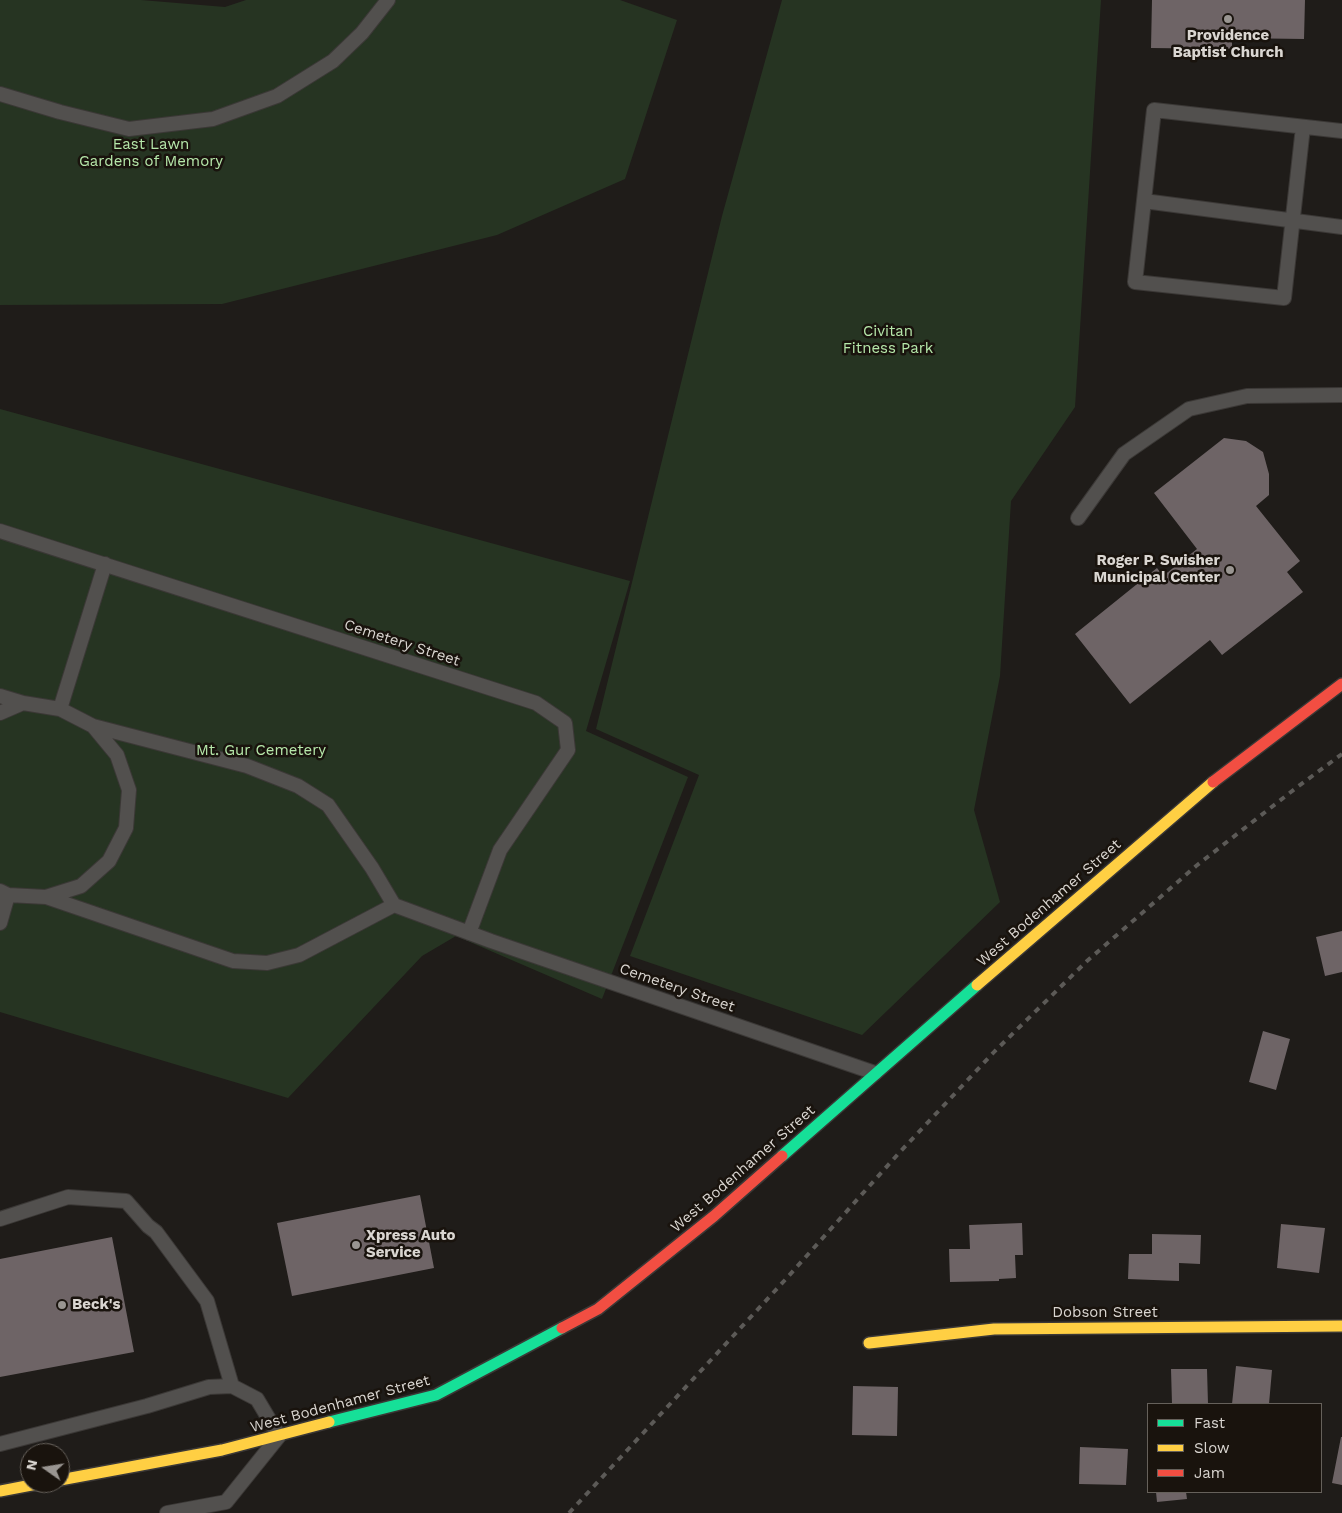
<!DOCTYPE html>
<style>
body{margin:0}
#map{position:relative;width:1342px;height:1513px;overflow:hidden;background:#1f1c19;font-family:"Work Sans",sans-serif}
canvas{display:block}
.legend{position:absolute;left:1147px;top:1403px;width:175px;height:90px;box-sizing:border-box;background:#19130d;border:1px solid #66615b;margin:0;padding:6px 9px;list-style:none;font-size:15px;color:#dad6d1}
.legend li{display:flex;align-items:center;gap:10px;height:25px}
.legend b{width:25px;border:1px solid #66615b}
.north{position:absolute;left:20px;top:1443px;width:50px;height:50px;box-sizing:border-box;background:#19130d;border:1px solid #66615b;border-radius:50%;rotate:283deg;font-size:14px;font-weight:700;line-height:20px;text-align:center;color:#dad6d1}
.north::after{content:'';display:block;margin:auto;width:18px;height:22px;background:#999591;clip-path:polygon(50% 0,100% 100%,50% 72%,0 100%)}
</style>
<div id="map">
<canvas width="1342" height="1513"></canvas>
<ul class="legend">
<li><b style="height:6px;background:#16e098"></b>Fast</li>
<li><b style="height:6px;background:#ffcf43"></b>Slow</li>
<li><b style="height:6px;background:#f24e42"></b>Jam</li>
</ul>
<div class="north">N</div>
</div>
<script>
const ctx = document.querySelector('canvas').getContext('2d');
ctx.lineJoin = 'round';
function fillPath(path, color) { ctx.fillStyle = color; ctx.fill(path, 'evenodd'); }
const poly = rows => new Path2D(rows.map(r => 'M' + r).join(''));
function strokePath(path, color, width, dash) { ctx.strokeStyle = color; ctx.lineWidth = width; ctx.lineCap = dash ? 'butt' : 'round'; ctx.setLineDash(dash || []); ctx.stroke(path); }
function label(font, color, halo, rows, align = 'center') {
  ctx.font = font + ' "Work Sans",sans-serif'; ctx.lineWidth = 5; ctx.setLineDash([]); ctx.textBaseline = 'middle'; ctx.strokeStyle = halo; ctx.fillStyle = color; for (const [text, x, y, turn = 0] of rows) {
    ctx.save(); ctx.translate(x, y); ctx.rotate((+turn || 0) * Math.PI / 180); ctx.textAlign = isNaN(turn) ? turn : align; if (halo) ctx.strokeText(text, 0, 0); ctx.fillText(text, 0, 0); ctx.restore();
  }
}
const green = poly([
 [0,0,141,0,225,7,246,0,620,0,677,20,625,179,497,235,222,304,0,305],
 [782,0,1101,0,1075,407,1011,501,1000,676,974,810,1000,902,862,1035,630,956,699,775,596,729,722,216],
 [0,409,630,581,586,731,688,777,602,999,456,936,422,956,288,1098,0,1012]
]);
const building = poly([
 [1152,0,1305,0,1304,39,1232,38,1232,49,1151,48],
 [1224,438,1246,441,1263,452,1269,474,1269,495,1256,506,1300,561,1287,572,1303,592,1222,655,1210,640,1130,704,1075,634,1157,568,1163,576,1197,549,1154,493],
 [1342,931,1342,972,1325,976,1316,937],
 [1263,1031,1290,1039,1276,1090,1249,1082],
 [420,1195,434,1268,292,1296,277,1223],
 [1022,1223,1023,1255,1015,1255,1016,1278,999,1279,999,1281,950,1282,949,1249,970,1249,969,1225],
 [1281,1224,1325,1228,1319,1273,1277,1268],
 [1152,1234,1201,1235,1200,1264,1179,1263,1179,1281,1128,1279,1129,1254,1152,1254],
 [112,1237,134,1352,0,1377,0,1259],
 [1236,1366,1272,1370,1269,1404,1232,1404],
 [1171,1369,1207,1369,1208,1404,1172,1404],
 [853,1386,898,1387,897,1436,852,1435],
 [1341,1437,1342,1437,1342,1485,1332,1483],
 [1080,1447,1128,1449,1126,1485,1079,1484],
 [1156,1492,1186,1492,1187,1499,1157,1502]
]);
const lane = poly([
 [0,94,60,112,129,129,213,119,277,96,333,61,362,33,388,0],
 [1303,127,1284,298,1135,282,1154,110,1342,131],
 [1144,201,1342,227],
 [1078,518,1124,454,1189,409,1247,396,1342,395],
 [0,531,536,703,565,723,568,750,500,850,469,933],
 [0,696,23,703],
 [60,709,105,564],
 [0,713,23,703,60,709,93,726,117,755,129,790,126,828,109,861,81,886,46,897,8,895,0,891],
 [93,726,247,766,298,786,328,805,372,868,394,905],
 [46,897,233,961,267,963,299,955,394,905,491,941,875,1073],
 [0,923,8,895],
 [0,1219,68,1197,126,1201,148,1226,156,1232,207,1301,232,1386],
 [0,1444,147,1406,209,1387,232,1386,257,1399,279,1436,226,1502,167,1513]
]);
const fast = poly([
 [782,1156,977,985],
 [329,1422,436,1395,562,1328]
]);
const slow = poly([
 [977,985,1213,782],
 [869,1343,994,1329,1342,1326],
 [60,1480,222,1450,329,1422],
 [0,1491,42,1483]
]);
const jam = poly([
 [1213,782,1342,684],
 [562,1328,598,1309,714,1216,782,1156]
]);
const rail = poly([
 [569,1513,785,1280,899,1153,995,1051,1087,961,1196,866,1296,788,1342,754]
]);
const markers = [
 [1228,19,5,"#999591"],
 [1230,570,5,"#999591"],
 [356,1245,5,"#999591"],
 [62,1305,5,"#999591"]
];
const poiNames = [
 ["Providence",1228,36,"center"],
 ["Baptist Church",1228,53,"center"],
 ["Roger P. Swisher",1220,561,"right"],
 ["Municipal Center",1220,578,"right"],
 ["Xpress Auto",366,1236],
 ["Service",366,1253],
 ["Beck's",72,1305]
];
const parkNames = [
 ["East Lawn",151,145],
 ["Gardens of Memory",151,162],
 ["Civitan",888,332],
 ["Fitness Park",888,349],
 ["Mt. Gur Cemetery",261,751]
];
const streetNames = [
 ["Cemetery Street",402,643,18],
 ["West Bodenhamer Street",1049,903,-41],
 ["Cemetery Street",677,988,19],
 ["West Bodenhamer Street",743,1169,-41],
 ["Dobson Street",1105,1313],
 ["West Bodenhamer Street",340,1404,-15]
];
fillPath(green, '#263422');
fillPath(building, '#6e6466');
strokePath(lane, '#3b3836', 16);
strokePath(fast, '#3b3836', 14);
strokePath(slow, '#3b3836', 14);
strokePath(jam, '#3b3836', 14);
strokePath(lane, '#52504e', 14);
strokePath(fast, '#16e098', 11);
strokePath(slow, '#ffcf43', 11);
strokePath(jam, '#f24e42', 11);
strokePath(rail, '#5c5a57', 4, [6, 6]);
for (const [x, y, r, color] of markers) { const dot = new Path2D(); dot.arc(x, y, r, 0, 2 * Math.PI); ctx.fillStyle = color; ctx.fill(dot); strokePath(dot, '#19130d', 2); }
label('bold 15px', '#dad6d1', '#19130d', poiNames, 'left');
label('15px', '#b6e8aa', '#19130d', parkNames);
label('15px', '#dad6d1', '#19130d', streetNames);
</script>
